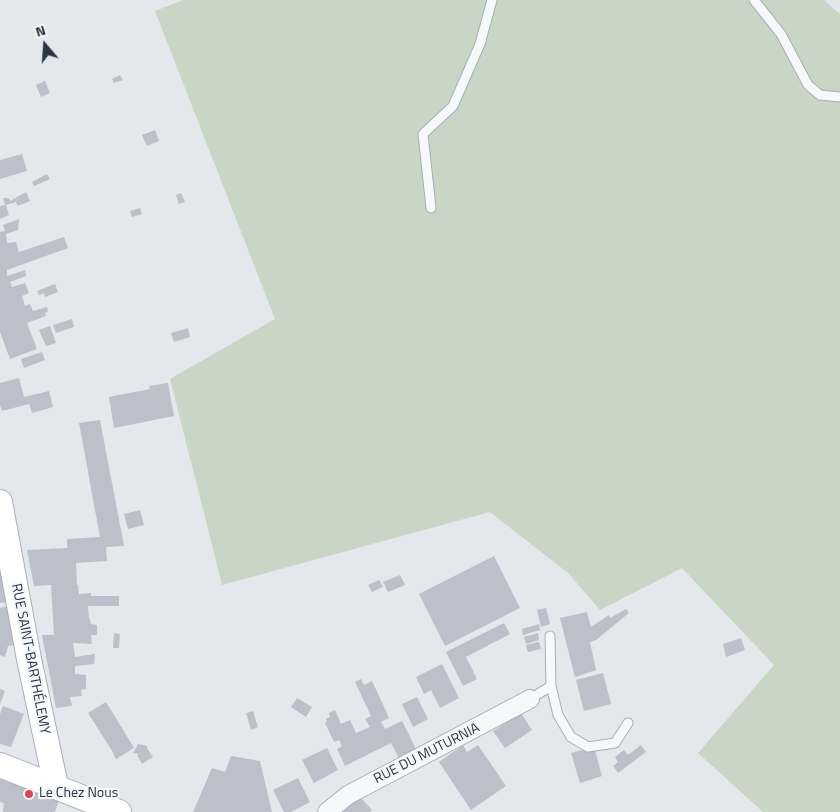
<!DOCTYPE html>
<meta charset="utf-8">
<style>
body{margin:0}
#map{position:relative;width:840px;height:812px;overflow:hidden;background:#e4e7ec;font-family:"Titillium Web",sans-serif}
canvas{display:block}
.north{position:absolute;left:20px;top:20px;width:50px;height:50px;-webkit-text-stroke:4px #f4f6f9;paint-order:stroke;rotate:342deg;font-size:14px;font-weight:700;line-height:20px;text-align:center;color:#2b3445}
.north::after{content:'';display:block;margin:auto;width:18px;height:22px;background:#2b3445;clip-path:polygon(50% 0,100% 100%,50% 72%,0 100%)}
</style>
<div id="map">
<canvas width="840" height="812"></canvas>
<div class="north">N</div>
</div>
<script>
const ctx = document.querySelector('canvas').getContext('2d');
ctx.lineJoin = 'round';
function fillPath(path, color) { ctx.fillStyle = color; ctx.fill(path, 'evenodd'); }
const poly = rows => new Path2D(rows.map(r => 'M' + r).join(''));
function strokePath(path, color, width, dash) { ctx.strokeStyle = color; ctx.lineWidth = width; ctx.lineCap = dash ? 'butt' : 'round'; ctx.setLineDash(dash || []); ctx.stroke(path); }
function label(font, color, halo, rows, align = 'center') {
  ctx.font = font + ' "Titillium Web",sans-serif'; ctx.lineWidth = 4.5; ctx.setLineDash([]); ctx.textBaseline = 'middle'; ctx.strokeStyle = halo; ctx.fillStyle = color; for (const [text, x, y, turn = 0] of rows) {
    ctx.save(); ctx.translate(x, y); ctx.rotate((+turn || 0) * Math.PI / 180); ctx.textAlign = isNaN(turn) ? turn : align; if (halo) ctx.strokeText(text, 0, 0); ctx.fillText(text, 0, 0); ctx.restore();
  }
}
const green = poly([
 [183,0,824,0,840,14,840,812,763,812,698,753,774,665,682,568,600,610,568,573,490,512,222,585,170,379,275,319,155,11]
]);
const building = poly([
 [120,75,123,80,114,83,112,79],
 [45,81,50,93,41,97,36,85],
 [155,130,159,141,147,146,142,135],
 [22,154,27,171,0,179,0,160],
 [47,174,50,179,34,186,32,182],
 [26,192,30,201,18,206,16,202,6,205,9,215,0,219,0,206,5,205,3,198,9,198,10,201],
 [181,193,185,202,179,204,176,195],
 [140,208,142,214,132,217,130,211],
 [19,219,18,230,6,234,7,243,16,242,19,252,64,237,68,248,7,270,7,276,25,270,26,276,10,282,12,287,25,283,29,293,22,296,25,306,30,304,33,311,47,307,48,311,45,313,46,316,27,323,37,349,10,359,0,332,0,232,5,231,3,225],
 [55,284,58,292,45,297,44,293,39,295,37,291],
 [72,319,74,327,56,333,53,325],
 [50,326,56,343,46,346,39,330],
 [188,328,190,337,174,342,171,333],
 [42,352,45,360,24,368,21,359],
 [19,378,24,397,49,391,53,407,32,413,29,404,2,411,0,405,0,383],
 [168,383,174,416,114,428,109,397,150,389,149,386],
 [100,420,124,546,106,547,107,561,76,563,77,585,78,585,79,594,91,593,91,596,119,596,119,606,88,606,89,619,90,619,91,624,97,625,97,635,91,635,92,644,73,643,75,657,95,654,94,664,75,666,75,674,86,675,86,689,81,690,82,696,70,697,72,706,56,708,42,635,54,635,51,585,34,586,27,550,67,548,67,539,100,537,79,423],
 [140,510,144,525,128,529,124,514],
 [494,556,520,608,445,646,419,594],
 [0,571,8,602,0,603],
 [400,575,405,585,388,592,383,582],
 [379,580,383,587,372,592,368,585],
 [9,606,16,645,8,646,5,657,0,655,0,608],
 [546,608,550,624,541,627,537,610],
 [626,609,629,613,596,640,590,642,596,670,575,677,560,618,587,612,591,627,609,615,610,618],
 [504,623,510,634,466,657,477,679,463,686,446,652],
 [539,624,540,630,523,635,522,629],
 [114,633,120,634,119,648,113,648],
 [538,633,539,640,526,644,524,637],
 [741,638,745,650,726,657,723,644],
 [539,642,541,649,528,652,526,645],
 [442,664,459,698,440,708,431,690,424,694,416,677],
 [603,673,611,704,584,711,576,680],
 [361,679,364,685,372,681,387,713,389,718,381,722,385,729,402,721,416,749,399,758,391,743,345,766,337,749,342,746,339,740,334,742,325,723,327,722,326,719,330,717,329,713,335,710,341,724,350,720,356,733,370,727,365,719,371,716,355,682],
 [0,689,5,691,0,704],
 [417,697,428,719,413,727,402,704],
 [297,698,312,707,306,717,291,707],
 [106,702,134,748,116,759,111,749,88,713],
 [3,706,24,714,11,747,0,744,0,714],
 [253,711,258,727,251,730,246,713],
 [521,713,532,730,505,748,493,731],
 [138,744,147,746,147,748,153,757,142,764,137,755,139,754,133,753],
 [463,745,467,752,478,745,506,786,471,810,439,762],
 [641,745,646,752,618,773,613,766,618,762,615,757,624,750,628,755],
 [594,747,602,776,580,783,571,753],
 [327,748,338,770,314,783,302,760],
 [231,756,260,761,272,812,193,812,212,768,225,772],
 [0,775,60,797,55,812,3,812,4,803,0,802],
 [298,778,310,802,291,812,284,812,273,790],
 [360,797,372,810,370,812,337,812]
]);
const lane = poly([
 [754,0,781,34,808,85,820,95,840,97],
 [431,208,423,134,453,106,480,44,492,0],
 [551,686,558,715,571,737,588,747,615,743,628,723],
 [530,699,551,686,550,636]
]);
const street = poly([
 [327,812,348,795,530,699]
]);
const secondary = poly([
 [0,502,29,659,56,786],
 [0,765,119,812]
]);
const markers = [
 [29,794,5,"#d1495b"]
];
const streetNames = [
 ["RUE SAINT-BARTHÉLEMY",30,659,79],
 ["RUE DU MUTURNIA",427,754,-27]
];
const poiNames = [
 ["Le Chez Nous",39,794]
];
fillPath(green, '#c9d6c5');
fillPath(building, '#bbc0ca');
strokePath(lane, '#a9aeb7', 11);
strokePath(street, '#a9aeb7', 20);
strokePath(secondary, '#a9aeb7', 26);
strokePath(lane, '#f7f8fa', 9);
strokePath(street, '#f7f8fa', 18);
strokePath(secondary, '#fff', 24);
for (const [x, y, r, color] of markers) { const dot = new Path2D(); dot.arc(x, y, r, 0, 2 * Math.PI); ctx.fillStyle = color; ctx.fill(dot); strokePath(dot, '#f4f6f9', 2); }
label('14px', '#2b3445', '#f4f6f9', streetNames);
label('14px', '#2b3445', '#f4f6f9', poiNames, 'left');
</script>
